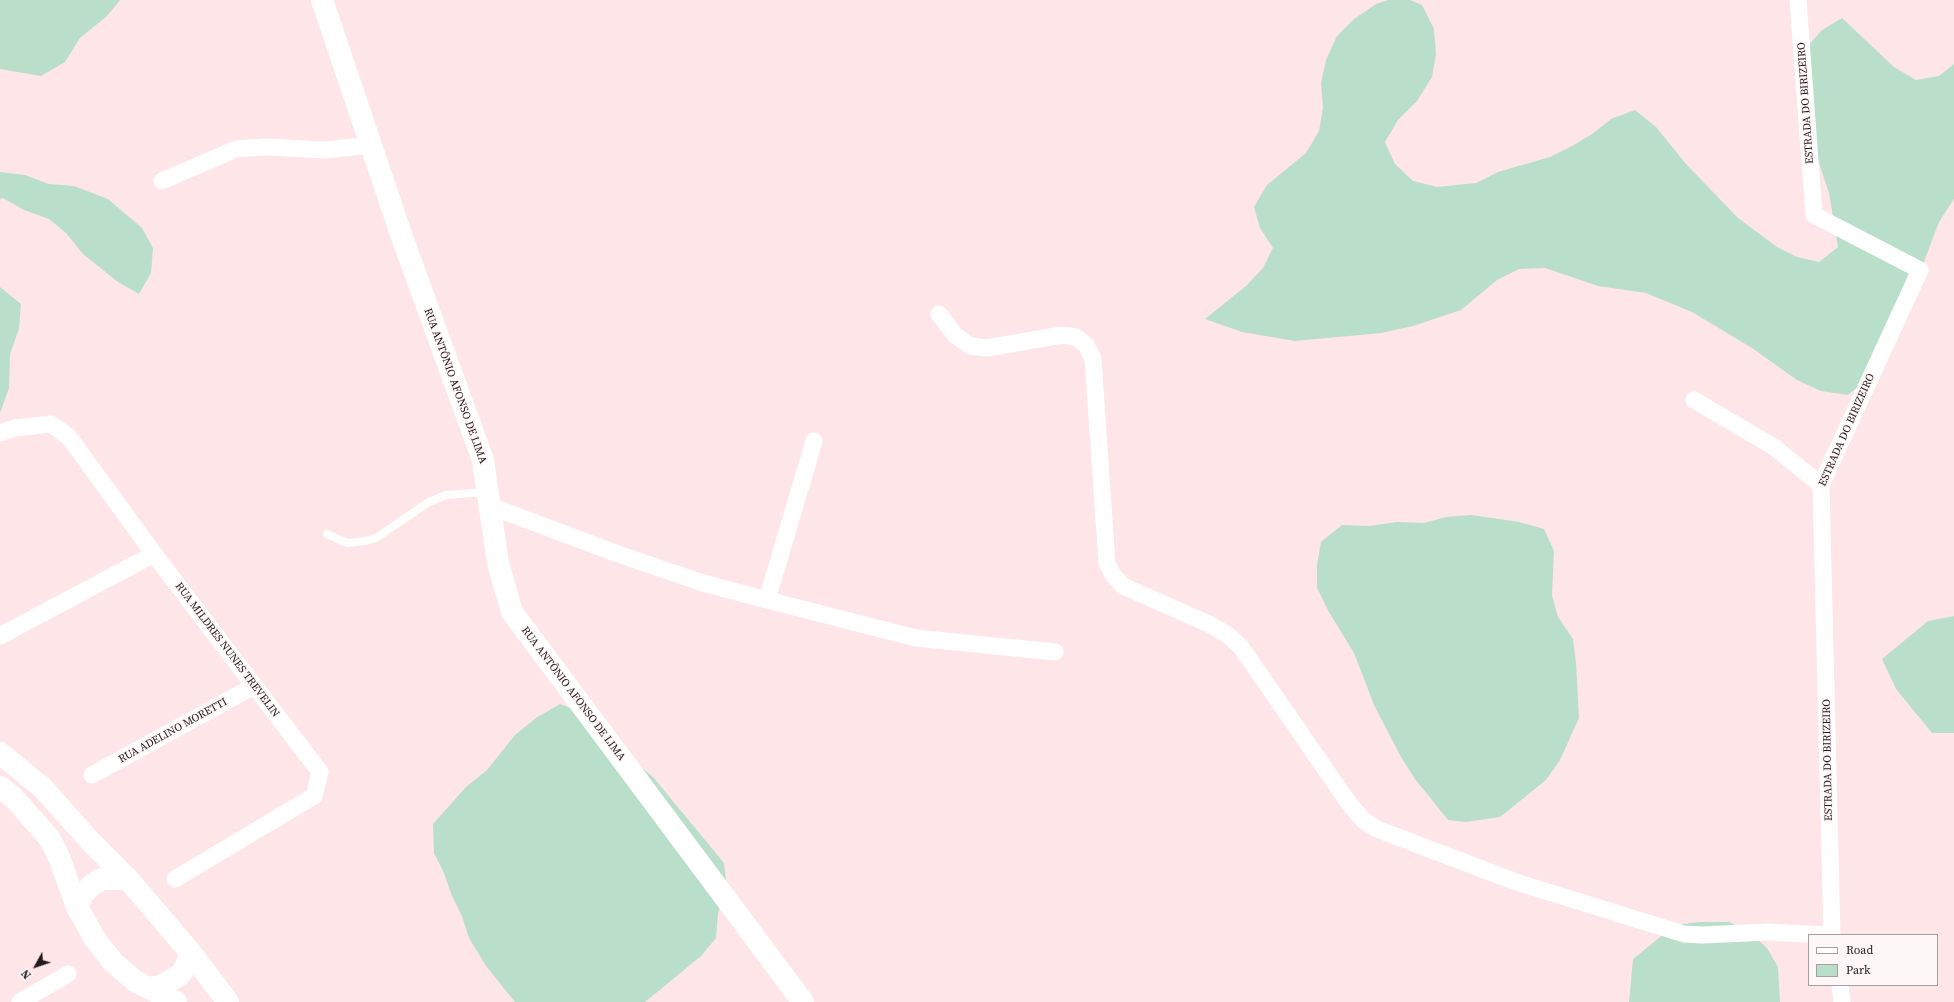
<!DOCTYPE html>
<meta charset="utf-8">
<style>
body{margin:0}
#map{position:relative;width:1954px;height:1002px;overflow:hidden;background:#fee5e8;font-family:"Source Serif 4",serif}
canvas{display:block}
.legend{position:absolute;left:1808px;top:934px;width:130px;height:52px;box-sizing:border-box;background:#fef7f8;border:1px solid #a79ea0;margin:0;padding:5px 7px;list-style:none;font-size:12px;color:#24191b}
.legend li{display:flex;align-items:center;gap:8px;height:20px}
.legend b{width:20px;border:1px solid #a79ea0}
.north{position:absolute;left:16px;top:946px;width:40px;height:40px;-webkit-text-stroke:3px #fef7f8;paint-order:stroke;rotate:230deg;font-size:11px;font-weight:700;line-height:16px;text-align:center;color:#24191b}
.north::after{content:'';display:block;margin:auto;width:14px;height:18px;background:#24191b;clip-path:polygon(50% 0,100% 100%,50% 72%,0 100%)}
</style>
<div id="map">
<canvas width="1954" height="1002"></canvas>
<ul class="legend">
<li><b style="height:5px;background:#fff"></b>Road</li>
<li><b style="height:11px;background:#b9dfca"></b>Park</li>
</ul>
<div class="north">N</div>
</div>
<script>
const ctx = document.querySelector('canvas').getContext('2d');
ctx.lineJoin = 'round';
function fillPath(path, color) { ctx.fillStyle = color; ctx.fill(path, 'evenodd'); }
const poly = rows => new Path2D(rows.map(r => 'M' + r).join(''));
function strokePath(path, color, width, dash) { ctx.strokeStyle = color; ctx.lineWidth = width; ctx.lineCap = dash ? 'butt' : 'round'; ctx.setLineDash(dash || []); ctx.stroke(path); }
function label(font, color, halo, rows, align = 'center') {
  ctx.font = font + ' "Source Serif 4",serif'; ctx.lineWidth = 3.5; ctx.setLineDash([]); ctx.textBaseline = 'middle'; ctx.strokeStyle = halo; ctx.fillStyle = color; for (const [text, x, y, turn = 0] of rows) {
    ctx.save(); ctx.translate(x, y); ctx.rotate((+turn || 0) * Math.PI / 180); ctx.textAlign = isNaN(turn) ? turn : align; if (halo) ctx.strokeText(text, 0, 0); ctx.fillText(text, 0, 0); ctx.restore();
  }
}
const green = poly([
 [0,0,120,0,107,16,80,38,65,62,41,76,0,69],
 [1388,0,1410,0,1422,5,1434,29,1436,54,1432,77,1417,101,1398,120,1385,142,1395,164,1413,181,1437,187,1476,183,1498,172,1550,157,1572,146,1592,134,1611,119,1635,110,1656,127,1686,164,1738,218,1777,247,1797,257,1819,262,1838,247,1829,193,1814,148,1806,48,1822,30,1842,18,1894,67,1916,80,1939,76,1954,64,1954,199,1939,222,1914,288,1866,380,1848,395,1821,391,1797,380,1752,348,1692,312,1646,293,1598,286,1545,268,1519,269,1497,280,1461,310,1413,326,1381,333,1295,341,1242,332,1205,319,1246,286,1263,268,1273,248,1260,228,1254,207,1267,185,1306,153,1319,131,1323,108,1321,83,1326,60,1337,36,1354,19,1376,4],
 [0,172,25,175,49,184,74,186,108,199,142,228,153,248,151,273,139,294,118,282,83,254,66,233,49,219,24,210,3,198,0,199],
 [0,287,21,304,19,329,10,354,9,388,0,413],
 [1471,515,1519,522,1544,529,1554,551,1552,595,1558,617,1573,639,1576,663,1579,718,1560,760,1546,780,1500,817,1466,822,1448,820,1415,779,1401,757,1374,705,1354,653,1329,612,1317,588,1317,565,1321,542,1342,525,1369,526,1397,522,1424,523,1446,517],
 [1954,616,1954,733,1932,733,1896,689,1882,659,1928,621],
 [560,704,584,713,618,748,653,777,724,863,727,889,718,913,716,938,701,956,645,1002,515,1002,486,966,469,938,462,916,452,896,444,873,434,853,433,824,466,787,487,770,515,735,536,718],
 [1700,922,1729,922,1750,933,1767,948,1778,967,1780,1002,1629,1002,1633,959,1675,925]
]);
const lane = poly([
 [327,534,347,543,365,541,376,538,429,502,446,495,486,492]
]);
const street = poly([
 [1798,0,1814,215,1920,270,1821,485,1832,935],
 [162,181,236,149,265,147,326,150,371,145],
 [939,314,955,335,970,346,987,348,1062,335,1076,337,1086,345,1093,359,1107,563,1113,575,1123,586,1211,625,1229,636,1241,647,1348,802,1363,820,1377,829,1516,882,1684,934,1703,935,1767,932,1826,935],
 [1694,400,1774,447,1821,485],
 [0,433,15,428,51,424,69,437,154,554,320,772,314,796,175,879],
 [490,506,618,554,703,583,767,600,916,638,1055,652],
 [767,600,814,441],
 [0,636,154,554],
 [92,775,254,686],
 [1840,985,1842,1002],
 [20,1002,68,974]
]);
const secondary = poly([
 [322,0,402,237,483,460,498,563,512,612,803,1002],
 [0,753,43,788,90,841,128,879,191,953,228,1002],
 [0,787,14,798,50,839,59,857,77,907,95,939,113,962,135,981,176,1002],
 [77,907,83,894,92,885,102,879,128,879],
 [148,988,161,986,180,975,186,966,191,953]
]);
const streetNames = [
 ["ESTRADA DO BIRIZEIRO",1806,103,-94],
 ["RUA ANTÔNIO AFONSO DE LIMA",455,386,70],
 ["ESTRADA DO BIRIZEIRO",1847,430,-66],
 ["RUA MILDRES NUNES TREVELIN",227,650,53],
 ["RUA ANTÔNIO AFONSO DE LIMA",573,694,53],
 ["RUA ADELINO MORETTI",173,731,-29],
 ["ESTRADA DO BIRIZEIRO",1828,760,-91]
];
fillPath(green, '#b9dfca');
strokePath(lane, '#fff', 8);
strokePath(street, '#fff', 17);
strokePath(secondary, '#fff', 22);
label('11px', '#24191b', '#fef7f8', streetNames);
</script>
